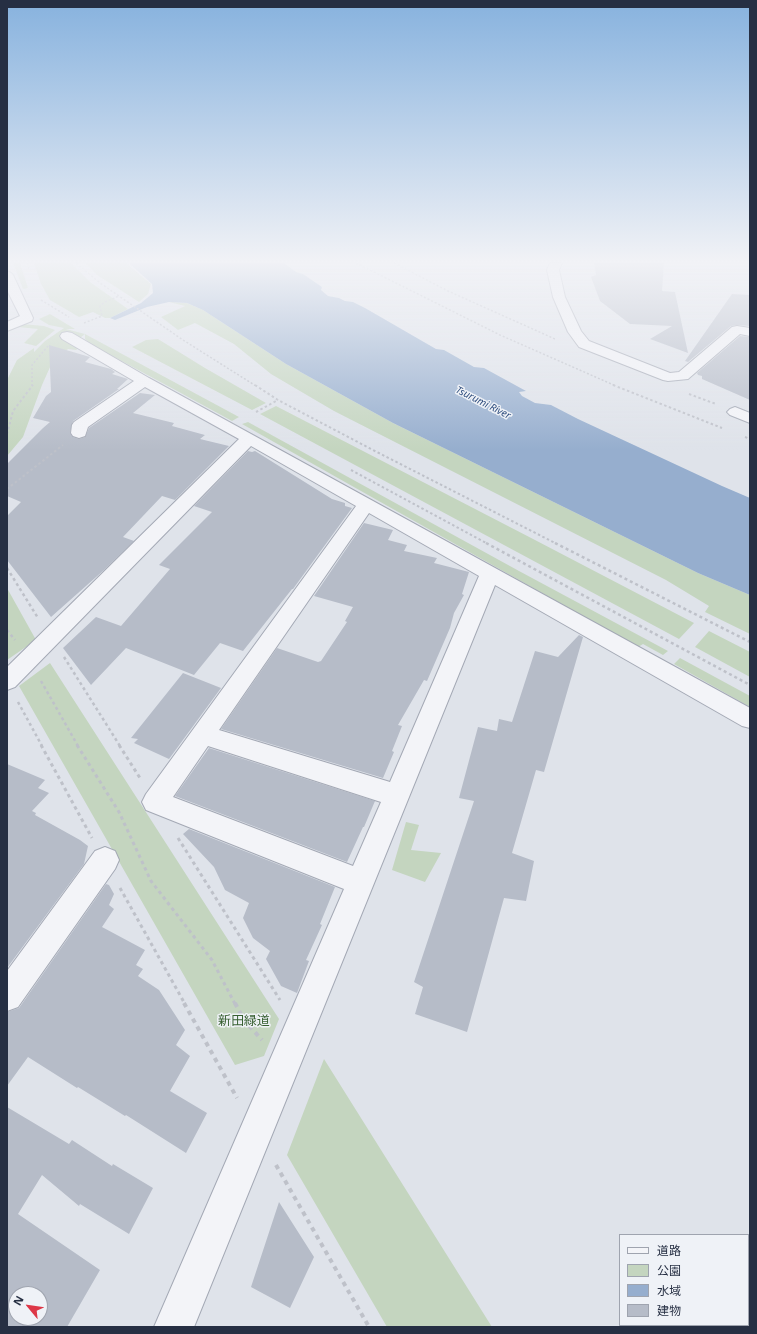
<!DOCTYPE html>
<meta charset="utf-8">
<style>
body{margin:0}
#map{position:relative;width:757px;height:1334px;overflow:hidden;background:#dfe3ea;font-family:"Noto Sans","Noto Sans JP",sans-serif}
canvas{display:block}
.frame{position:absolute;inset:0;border:8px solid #262f43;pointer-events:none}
.legend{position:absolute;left:619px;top:1234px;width:130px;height:92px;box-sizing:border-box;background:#eff2f7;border:1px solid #9fa4af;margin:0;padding:5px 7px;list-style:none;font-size:12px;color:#262f43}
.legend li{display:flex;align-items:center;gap:8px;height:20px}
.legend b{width:20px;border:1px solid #9fa4af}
.north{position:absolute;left:8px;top:1286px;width:40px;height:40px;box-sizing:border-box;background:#eff2f7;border:1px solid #9fa4af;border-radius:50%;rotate:299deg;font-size:11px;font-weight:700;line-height:16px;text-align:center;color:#262f43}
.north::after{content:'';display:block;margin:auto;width:14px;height:18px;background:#dd3747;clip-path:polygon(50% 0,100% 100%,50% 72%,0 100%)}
</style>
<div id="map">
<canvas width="757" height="1334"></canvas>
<div class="frame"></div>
<ul class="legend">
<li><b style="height:5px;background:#f3f4f8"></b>道路</li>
<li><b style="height:11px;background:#c4d5bf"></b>公園</li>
<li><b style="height:11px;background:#96aece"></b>水域</li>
<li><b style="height:11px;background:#b6bcc8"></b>建物</li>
</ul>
<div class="north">N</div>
</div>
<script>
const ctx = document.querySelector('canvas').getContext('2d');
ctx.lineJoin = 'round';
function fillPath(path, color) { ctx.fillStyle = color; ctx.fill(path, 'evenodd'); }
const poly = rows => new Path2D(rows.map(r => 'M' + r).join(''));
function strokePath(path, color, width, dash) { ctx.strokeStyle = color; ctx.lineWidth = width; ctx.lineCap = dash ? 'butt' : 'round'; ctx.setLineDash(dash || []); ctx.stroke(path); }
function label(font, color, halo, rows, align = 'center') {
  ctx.font = font + ' "Noto Sans","Noto Sans JP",sans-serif'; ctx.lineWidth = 3; ctx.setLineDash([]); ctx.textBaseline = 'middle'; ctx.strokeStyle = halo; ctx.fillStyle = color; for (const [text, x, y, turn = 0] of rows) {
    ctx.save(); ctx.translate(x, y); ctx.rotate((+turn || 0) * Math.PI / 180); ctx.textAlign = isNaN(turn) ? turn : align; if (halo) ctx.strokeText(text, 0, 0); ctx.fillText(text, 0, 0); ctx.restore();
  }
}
const green = poly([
 [13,263,20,263,28,288,23,289],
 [34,263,71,263,90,282,128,309,110,318,105,318,93,312,79,317,50,300,41,284],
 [85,263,126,263,151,284,148,294,139,302,97,275],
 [169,302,187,303,203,310,286,364,393,423,698,573,750,595,750,634,705,612,709,606,666,580,334,411,271,374,234,344,195,323,178,330,161,317,185,306],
 [50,314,75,329,66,329,85,334,74,343,80,347,76,350,68,349,51,365,42,385,23,437,7,456,7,380,17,360,34,348,34,352,45,341,64,328,49,325,39,319],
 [22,324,44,326,55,330,36,346,24,343,38,329,18,327],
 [85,334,98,341,239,417,232,421,179,392,90,344,85,339],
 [158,339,205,368,266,403,252,410,132,347,146,340],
 [276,406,535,540,694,623,679,639,260,414],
 [248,422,519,571,668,651,663,655,643,644,638,647,242,424],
 [7,588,36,640,7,660],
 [709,631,750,652,750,677,695,647],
 [680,658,750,696,750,707,674,664],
 [50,663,279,1019,264,1056,235,1065,19,686],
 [406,822,419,825,411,850,441,853,425,882,392,870],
 [324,1059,492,1327,387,1327,287,1155]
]);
const water = poly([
 [129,263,284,263,296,272,303,274,322,287,321,290,328,296,339,298,345,301,353,302,365,308,436,349,444,350,474,367,484,368,526,391,519,392,522,396,535,403,551,405,578,419,722,486,750,498,750,595,698,573,393,423,286,364,203,310,187,303,169,302,147,307,115,320,110,318,141,303,153,293,152,284]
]);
const building = poly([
 [594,263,664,263,662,291,675,292,688,353,650,339,672,326,630,324,600,301,591,277,596,275],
 [732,294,750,295,750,326,737,325,731,326,688,362,685,361],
 [740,336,750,337,750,400,702,379,702,376,698,375,697,373],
 [49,345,90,357,85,362,111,369,115,372,112,374,128,379,117,389,119,389,73,421,70,433,73,437,79,439,85,437,89,428,140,393,155,395,133,413,174,423,172,426,205,435,200,439,229,446,175,500,162,496,123,537,134,541,104,570,51,617,7,560,7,516,21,502,7,496,7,464,43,428,50,422,33,418,46,396,51,392],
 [248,451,252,452,255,451,332,499,345,503,345,506,352,508,293,589,292,589,243,651,220,643,194,675,126,648,91,685,63,648,96,617,121,626,170,569,159,565,212,512,194,506],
 [364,523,393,530,388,540,407,545,404,551,437,558,434,563,469,572,462,594,464,595,454,613,450,628,427,681,424,680,398,725,402,726,392,751,394,752,383,778,221,729,277,648,318,662,321,661,347,622,345,621,353,607,314,596],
 [579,635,583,637,544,772,536,770,512,853,534,861,526,901,504,898,467,1032,415,1014,423,987,414,982,474,801,459,798,478,727,497,731,499,719,512,722,535,651,558,657],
 [183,673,221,688,169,759,134,743,138,739,131,738],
 [209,748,375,801,364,827,363,827,347,862,175,796],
 [7,764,45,780,38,788,49,793,32,811,36,813,35,815,80,840,88,846,84,864,7,968],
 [189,829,335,887,320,924,322,925,306,960,309,961,297,993,281,986,266,959,270,951,253,938,243,918,249,903,225,890,214,867,183,834],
 [106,884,109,885,114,894,109,905,114,909,102,927,145,950,136,965,143,969,138,976,159,990,185,1030,176,1045,190,1056,170,1091,207,1113,186,1153,126,1115,125,1116,78,1087,77,1088,28,1057,7,1086,7,1012,19,1008],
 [7,1107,69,1144,72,1140,112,1166,113,1164,153,1188,129,1234,80,1204,79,1206,42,1175,18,1214,100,1270,67,1327,7,1327],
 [16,1294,40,1294,40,1318,16,1318],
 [279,1202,314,1257,290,1308,251,1287]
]);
const pathFar4 = poly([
 [27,263,29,270],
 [76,263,100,283,183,340,256,386],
 [356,263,500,335,616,386],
 [394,263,448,291,555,339],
 [41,300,69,317],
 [84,323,102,316,100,306,105,302,119,296],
 [32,386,32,365,48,346]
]);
const pathFar3 = poly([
 [255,385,278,400,371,449,557,544],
 [613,385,722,428],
 [689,394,716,404],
 [256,412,278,400],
 [7,434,13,411,33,385],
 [745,437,750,439],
 [351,470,488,544],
 [7,489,63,445]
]);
const pathFar2 = poly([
 [486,543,750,685],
 [555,543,750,642],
 [7,568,38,618],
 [7,630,15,640],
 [64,657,120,746],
 [41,681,78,746],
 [18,702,42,746]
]);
const pathFar1 = poly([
 [41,745,92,838],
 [77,745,119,812,151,881,212,960,235,1004],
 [119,745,140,778],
 [178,838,280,1000],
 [120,888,185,1004]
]);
const path = poly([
 [184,1003,237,1098],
 [235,1003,244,1020,262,1040],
 [276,1165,369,1327]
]);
const minor = poly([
 [550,263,562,263,559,270,565,297,581,331,589,341,670,373,679,372,732,327,737,326,750,328,750,336,740,334,688,379,668,381,663,380,579,347,568,332,553,297,547,270,550,263],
 [7,271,11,273,13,275,33,318,32,321,7,331,7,322,20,316,7,290,7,271],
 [67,332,72,333,149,378,750,708,750,728,742,726,495,585,194,1327,154,1327,344,889,146,810,142,802,146,794,356,506,251,446,15,687,7,690,7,667,239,439,145,387,88,427,85,436,79,438,73,436,71,433,72,425,74,422,134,381,62,339,60,336,62,333,67,332],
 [369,513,479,576,390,782,219,730,369,513],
 [208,746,381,802,353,866,173,797,208,746],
 [735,407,750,413,750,423,730,415,727,412,730,409,735,407],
 [105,847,115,851,119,860,115,869,18,1007,7,1011,7,971,95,851,105,847]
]);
const farWaternames = [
 ["Tsurumi River",483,403,27]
];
const nearParknames = [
 ["新田緑道",244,1021]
];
fillPath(green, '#c4d5bf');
fillPath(water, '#96aece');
fillPath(building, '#b6bcc8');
strokePath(minor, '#a4a9b5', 2);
strokePath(pathFar4, '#bec1c9', 1.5, [2, 2]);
strokePath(pathFar3, '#bec1c9', 2, [2.5, 2.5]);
strokePath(pathFar2, '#bec1c9', 2.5, [3, 3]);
strokePath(pathFar1, '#bec1c9', 3, [3.5, 3.5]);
strokePath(path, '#bec1c9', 4, [4.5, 4.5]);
fillPath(minor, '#f3f4f8');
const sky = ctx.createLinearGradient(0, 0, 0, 450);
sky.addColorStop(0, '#87b2de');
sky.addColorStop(0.58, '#f1f2f6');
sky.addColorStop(1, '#f1f2f600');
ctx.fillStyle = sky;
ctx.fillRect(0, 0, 757, 450);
label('italic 10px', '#2c4b7c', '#eff2f7', farWaternames);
label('13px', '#386032', '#eff2f7', nearParknames);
</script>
